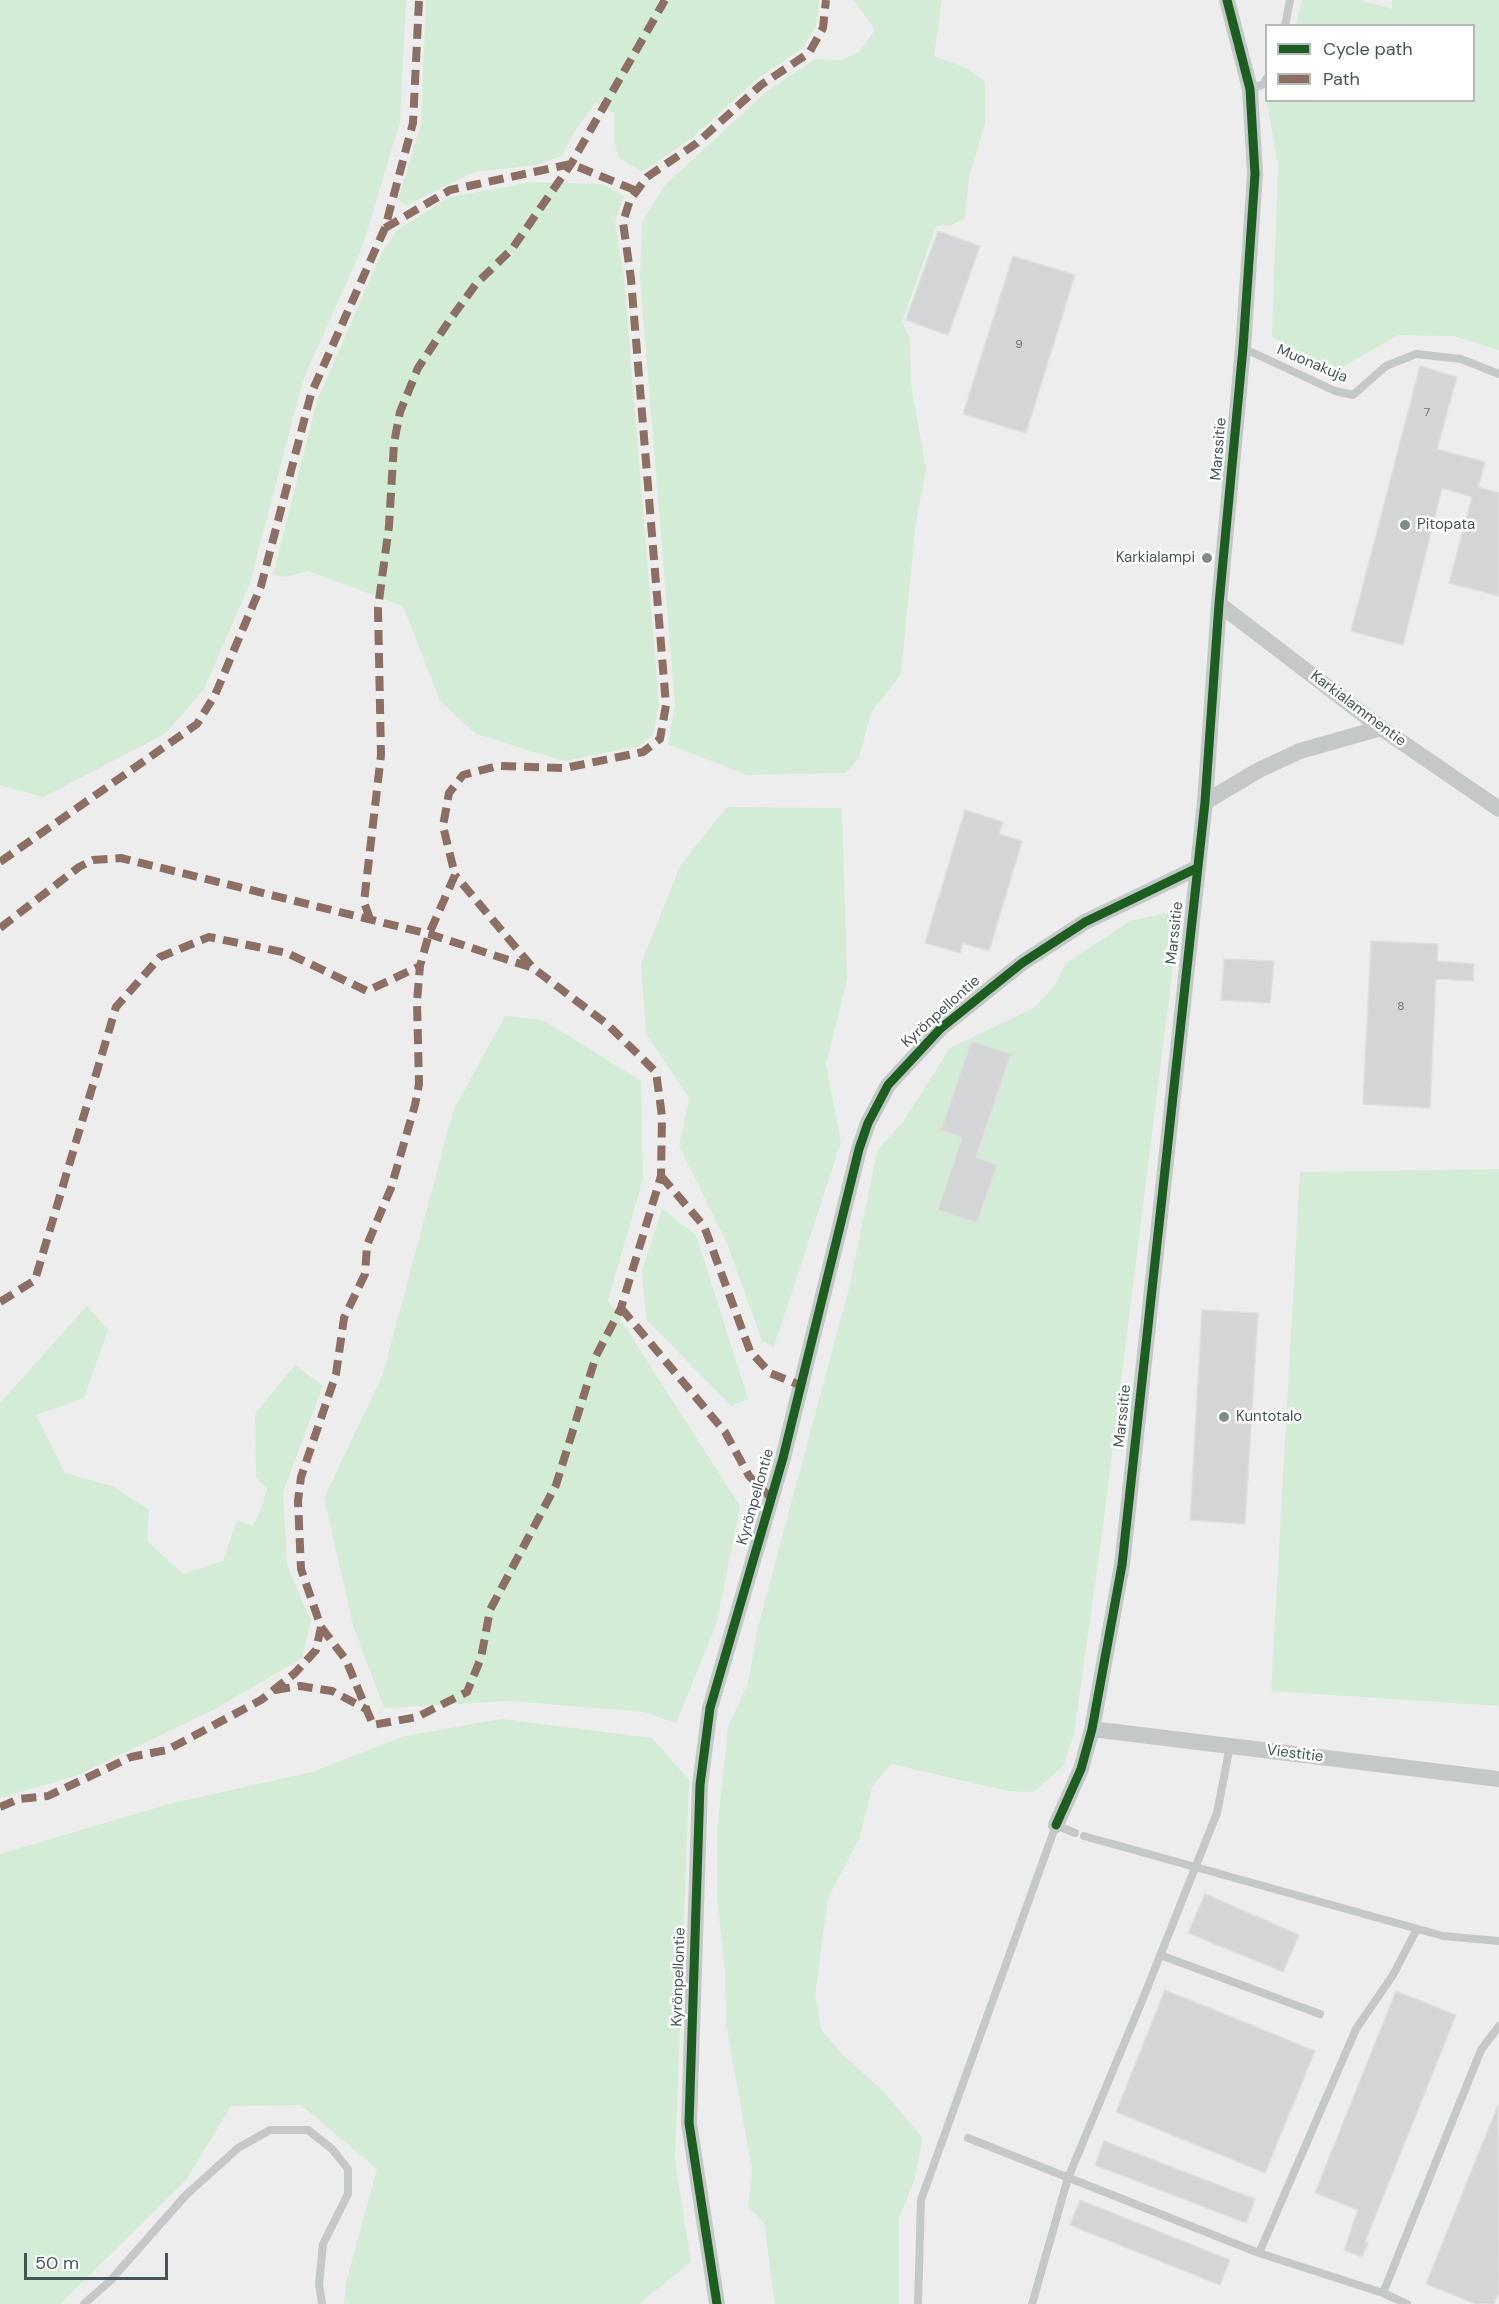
<!DOCTYPE html>
<meta charset="utf-8">
<style>
body{margin:0}
#map{position:relative;width:1499px;height:2304px;overflow:hidden;background:#eeeded;font-family:"DM Sans",sans-serif}
canvas{display:block}
.legend{position:absolute;left:1265px;top:24px;width:210px;height:78px;box-sizing:border-box;background:#fff;border:2px solid #b5bbbc;margin:0;padding:8px 10px;list-style:none;font-size:18px;color:#455458}
.legend li{display:flex;align-items:center;gap:12px;height:30px}
.legend b{width:30px;border:2px solid #b5bbbc}
.scale{position:absolute;left:24px;top:2253px;width:144px;height:27px;box-sizing:border-box;border:3px solid #455458;border-top:0;padding-left:8px;font-size:18px;line-height:21px;white-space:nowrap;color:#455458;-webkit-text-stroke:4px #fff;paint-order:stroke}
</style>
<div id="map">
<canvas width="1499" height="2304"></canvas>
<ul class="legend">
<li><b style="height:8px;background:#1b5e20"></b>Cycle path</li>
<li><b style="height:8px;background:#8d6e63"></b>Path</li>
</ul>
<div class="scale">50 m</div>
</div>
<script>
const ctx = document.querySelector('canvas').getContext('2d');
ctx.lineJoin = 'round';
function fillPath(path, color) { ctx.fillStyle = color; ctx.fill(path, 'evenodd'); }
const poly = rows => new Path2D(rows.map(r => 'M' + r).join(''));
function strokePath(path, color, width, dash) { ctx.strokeStyle = color; ctx.lineWidth = width; ctx.lineCap = dash ? 'butt' : 'round'; ctx.setLineDash(dash || []); ctx.stroke(path); }
function label(font, color, halo, rows, align = 'center') {
  ctx.font = font + ' "DM Sans",sans-serif'; ctx.lineWidth = 5; ctx.setLineDash([]); ctx.textBaseline = 'middle'; ctx.strokeStyle = halo; ctx.fillStyle = color; for (const [text, x, y, turn = 0] of rows) {
    ctx.save(); ctx.translate(x, y); ctx.rotate((+turn || 0) * Math.PI / 180); ctx.textAlign = isNaN(turn) ? turn : align; if (halo) ctx.strokeText(text, 0, 0); ctx.fillText(text, 0, 0); ctx.restore();
  }
}
const green = poly([
 [0,0,406,0,400,122,362,248,303,380,250,583,204,689,166,733,44,797,0,785],
 [426,0,819,0,819,2,816,26,803,48,757,79,693,137,642,172,619,158,614,143,614,113,596,102,573,134,562,156,536,165,474,172,407,205,398,200,421,124],
 [854,0,942,0,934,56,969,69,985,82,985,123,969,177,965,218,951,225,936,226,902,322,910,339,911,385,926,469,916,521,901,674,871,713,859,758,846,773,747,775,668,744,675,705,640,278,642,222,664,186,767,91,815,59,841,60,859,52,875,30],
 [1302,0,1359,0,1392,9,1392,0,1499,0,1499,350,1454,336,1398,335,1337,370,1272,337,1278,165,1265,92,1266,89,1266,100,1474,100,1474,26,1296,25],
 [533,182,602,184,624,196,615,222,624,279,659,705,653,735,639,746,564,761,476,734,440,701,403,606,308,571,285,577,273,575,317,401,381,254,397,230,450,197],
 [727,807,842,808,847,980,826,1064,841,1142,774,1347,762,1341,727,1243,679,1146,689,1098,646,1034,641,964,680,866],
 [1180,910,1102,1534,1074,1734,1063,1766,1034,1792,1008,1791,891,1764,872,1787,859,1839,828,1898,815,1995,821,2029,842,2054,883,2091,923,2138,914,2181,899,2218,899,2304,775,2304,764,2223,748,2207,752,2170,726,2023,725,1970,717,1899,717,1832,728,1727,748,1683,758,1627,849,1288,877,1151,903,1122,950,1048,1034,1008,1055,985,1066,963,1130,921],
 [505,1016,543,1020,641,1081,643,1179,608,1300,740,1506,716,1625,676,1723,643,1712,510,1701,384,1708,354,1629,324,1498,383,1374,453,1111],
 [1499,1169,1499,1706,1271,1691,1300,1172],
 [662,1209,696,1235,748,1399,731,1406,646,1319,642,1271],
 [87,1306,108,1330,84,1398,36,1415,65,1473,112,1486,149,1510,147,1541,183,1574,223,1561,237,1520,253,1526,261,1509,267,1489,256,1477,255,1414,295,1365,323,1386,283,1492,287,1565,311,1621,302,1658,217,1708,76,1776,0,1798,0,1403],
 [502,1719,652,1738,689,1780,675,2160,691,2262,639,2304,344,2304,347,2279,377,2169,301,2105,231,2106,186,2180,60,2304,0,2304,0,1854,169,1804,312,1772,405,1736]
]);
const building = poly([
 [938,231,980,246,948,335,906,320,938,231],
 [1013,256,1075,275,1026,433,963,414,1013,256],
 [1420,366,1457,377,1437,449,1485,462,1478,487,1499,493,1499,596,1449,583,1472,497,1442,488,1403,645,1351,631,1420,366],
 [965,810,1003,822,999,834,1022,841,989,951,963,943,960,953,925,943,965,810],
 [1371,941,1438,944,1437,961,1474,964,1473,981,1436,979,1430,1108,1363,1104,1371,941],
 [1224,959,1274,961,1270,1003,1221,1000,1224,959],
 [971,1041,1011,1054,976,1157,997,1165,977,1223,938,1210,962,1138,941,1130,971,1041],
 [1202,1310,1258,1313,1245,1524,1190,1520,1202,1310],
 [1205,1894,1299,1935,1283,1972,1188,1933,1205,1894],
 [1165,1990,1315,2051,1265,2173,1116,2112,1165,1990],
 [1396,1991,1456,2015,1365,2242,1368,2243,1362,2257,1344,2250,1358,2210,1315,2193,1396,1991],
 [1498,2105,1499,2292,1494,2304,1476,2304,1426,2284,1498,2105],
 [1104,2141,1255,2199,1246,2223,1095,2165,1104,2141],
 [1080,2200,1230,2260,1220,2285,1070,2225,1080,2200]
]);
const lane = poly([
 [1285,26,1290,0],
 [1250,89,1264,84,1266,79],
 [1243,348,1335,391,1353,395,1386,366,1416,354,1461,359,1499,374],
 [1084,1836,1443,1936,1499,1941],
 [1160,1955,1320,2014],
 [968,2138,1259,2253,1383,2293,1407,2304],
 [1259,2253,1356,2029,1393,1975,1417,1929],
 [1383,2293,1481,2050,1499,2026],
 [84,2304,110,2281,186,2195,238,2148,270,2130,308,2130,332,2149,348,2169,348,2194,323,2244,319,2284,322,2304],
 [918,2304,921,2200,1056,1825,1075,1833],
 [1032,2304,1068,2178,1144,1996,1217,1813,1230,1746]
]);
const street = poly([
 [1219,604,1381,728,1499,809],
 [1205,802,1259,770,1300,751,1381,728],
 [1092,1729,1499,1779],
 [1056,1825,1081,1769,1092,1729,1122,1565,1205,802,1219,604,1243,348,1255,174,1250,89,1227,0],
 [717,2304,689,2123,700,1785,710,1708,783,1458,859,1149,868,1123,888,1085,941,1028,1022,963,1085,922,1197,868]
]);
const quiet = poly([
 [385,228,450,190,571,164,637,191],
 [0,862,197,724,215,695,261,586,311,394,385,228,413,123,419,0],
 [370,919,364,902,381,755,378,608,389,526,394,443,400,412,418,368,449,321,476,284,512,249,571,164,665,0],
 [0,928,79,867,93,860,121,858,429,934,533,968],
 [661,1176,704,1226,750,1351,770,1373,802,1386],
 [0,1302,35,1280,116,1007,160,957,209,937,287,953,367,991,420,966],
 [621,1308,725,1432,749,1476,771,1498],
 [321,1627,346,1660,373,1725,417,1717,467,1692,481,1658,490,1610,556,1485,596,1356,621,1308,661,1176,662,1116,656,1072,607,1024,533,968,455,875],
 [275,1690,300,1686,332,1691,366,1709],
 [0,1807,19,1799,48,1796,131,1757,167,1750,261,1700,295,1673,316,1650,321,1627,301,1569,298,1501,301,1477,336,1374,344,1318,365,1274,367,1245,391,1188,415,1105,419,1084,417,1001,420,966,429,934,455,875,443,826,449,793,463,775,498,766,565,768,643,752,660,739,666,705,631,279,623,222,630,200,647,177,697,143,761,85,809,53,823,28,826,0]
]);
const cycleway = poly([
 [1056,1825,1081,1769,1092,1729,1122,1565,1205,802,1219,604,1243,348,1255,174,1250,89,1227,0],
 [717,2304,689,2123,700,1785,710,1708,783,1458,859,1149,868,1123,888,1085,941,1028,1022,963,1085,922,1197,868]
]);
const markers = [
 [1405,525,6,"#808a8c"],
 [1207,558,6,"#808a8c"],
 [1224,1417,6,"#808a8c"]
];
const numberNames = [
 ["9",1019,345],
 ["7",1427,413],
 ["8",1401,1007]
];
const streetNames = [
 ["Muonakuja",1312,364,23],
 ["Marssitie",1219,449,-85],
 ["Karkialammentie",1358,709,37],
 ["Marssitie",1175,933,-84],
 ["Kyrönpellontie",941,1012,-42],
 ["Marssitie",1123,1416,-84],
 ["Kyrönpellontie",756,1497,-74],
 ["Viestitie",1295,1754,7],
 ["Kyrönpellontie",679,1977,-88]
];
const poiNames = [
 ["Pitopata",1417,525],
 ["Karkialampi",1195,558,"right"],
 ["Kuntotalo",1236,1417]
];
fillPath(green, '#d2ecd6');
fillPath(building, '#d4d5d6');
strokePath(building, '#dfdfe0', 1.5);
strokePath(lane, '#c4c8c9', 8);
strokePath(street, '#c4c8c9', 16);
strokePath(quiet, '#8d6e63', 8, [15, 8]);
strokePath(cycleway, '#1b5e20', 9);
for (const [x, y, r, color] of markers) { const dot = new Path2D(); dot.arc(x, y, r, 0, 2 * Math.PI); ctx.fillStyle = color; ctx.fill(dot); strokePath(dot, '#fff', 2); }
label('12px', '#6a7679', null, numberNames);
label('15px', '#455458', '#fff', streetNames);
label('15px', '#455458', '#fff', poiNames, 'left');
</script>
